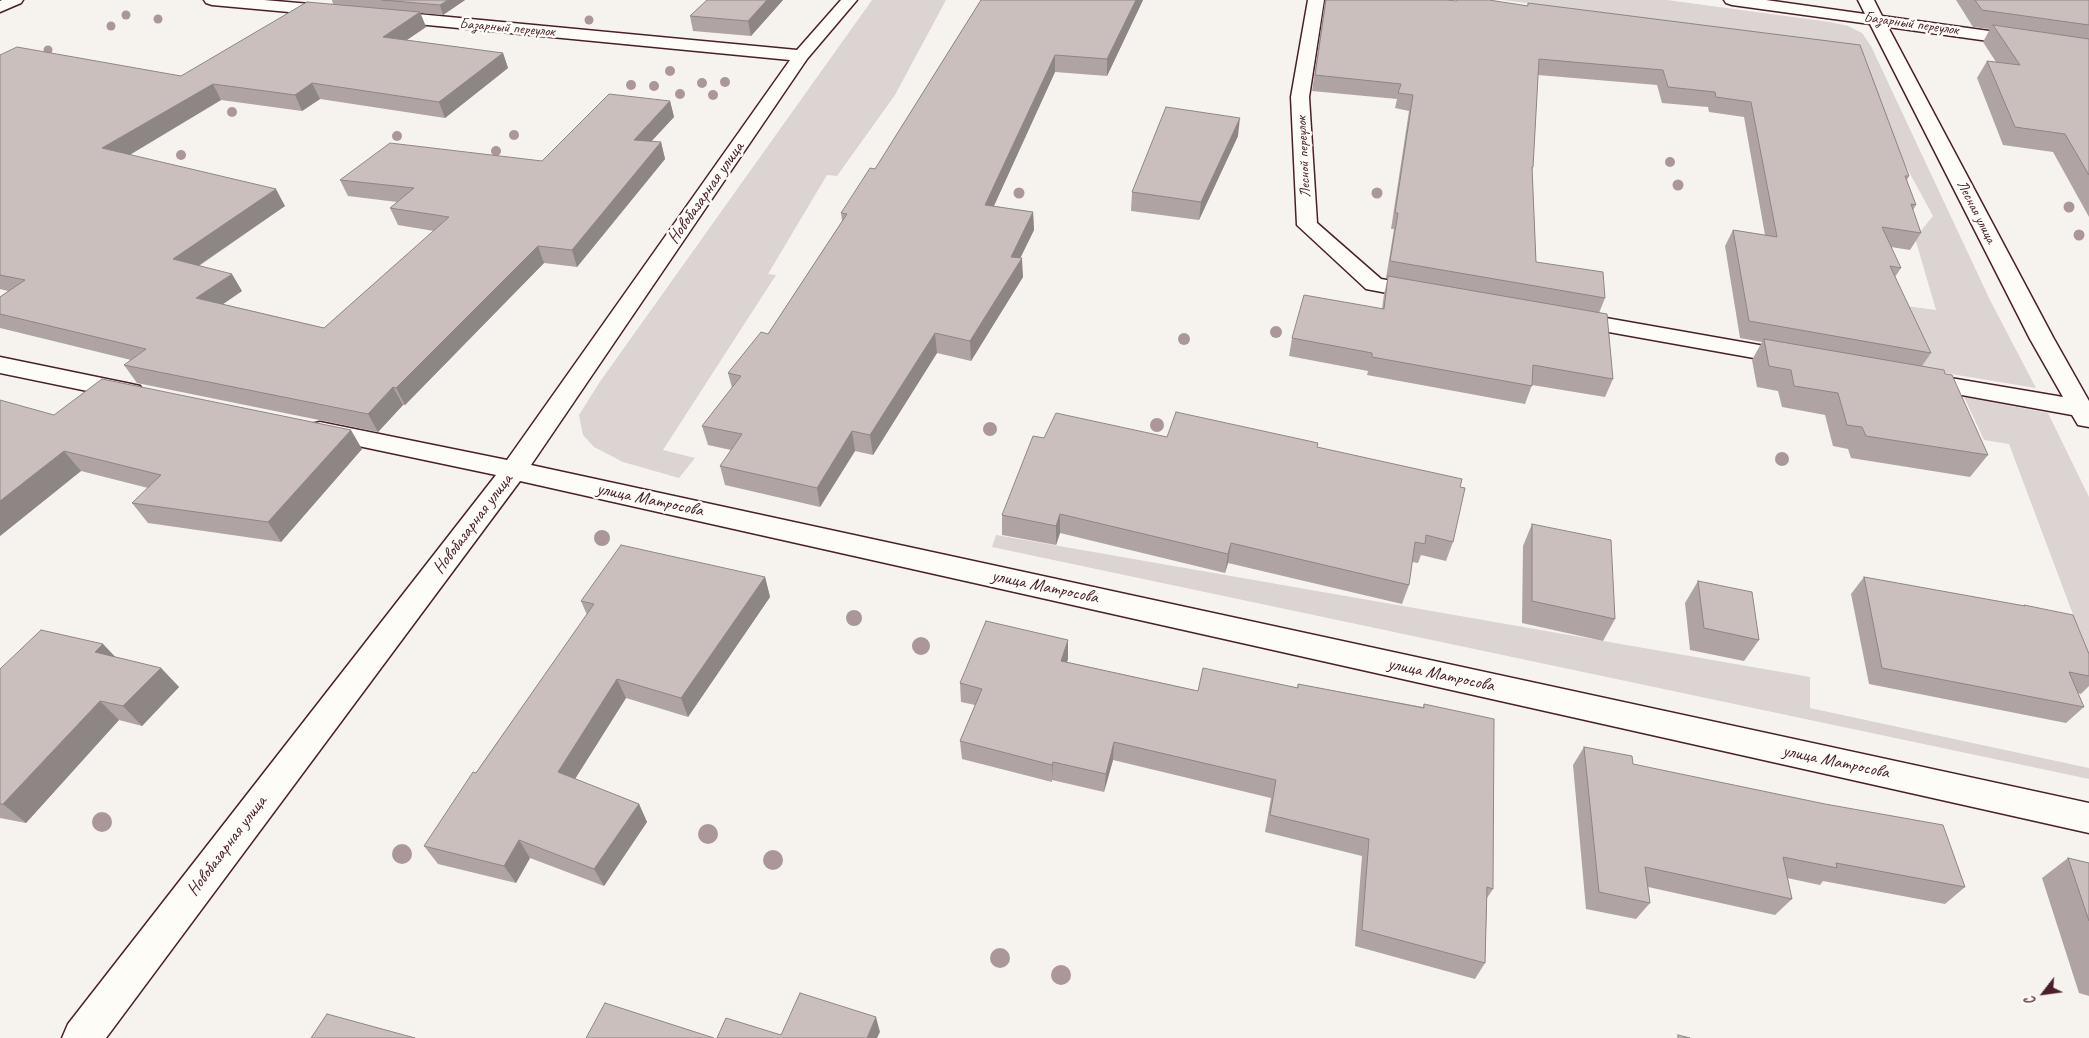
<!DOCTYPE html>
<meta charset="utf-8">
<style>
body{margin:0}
#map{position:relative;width:2089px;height:1038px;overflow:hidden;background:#f6f3ef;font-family:Caveat,sans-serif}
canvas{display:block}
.north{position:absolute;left:2019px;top:968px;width:50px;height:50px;-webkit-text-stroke:4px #fdfcf7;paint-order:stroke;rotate:240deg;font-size:14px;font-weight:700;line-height:20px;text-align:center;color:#4a1f2b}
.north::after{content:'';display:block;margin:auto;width:18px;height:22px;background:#4a1f2b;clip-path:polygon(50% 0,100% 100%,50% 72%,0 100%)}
</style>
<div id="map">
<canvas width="2089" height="1038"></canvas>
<div class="north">С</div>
</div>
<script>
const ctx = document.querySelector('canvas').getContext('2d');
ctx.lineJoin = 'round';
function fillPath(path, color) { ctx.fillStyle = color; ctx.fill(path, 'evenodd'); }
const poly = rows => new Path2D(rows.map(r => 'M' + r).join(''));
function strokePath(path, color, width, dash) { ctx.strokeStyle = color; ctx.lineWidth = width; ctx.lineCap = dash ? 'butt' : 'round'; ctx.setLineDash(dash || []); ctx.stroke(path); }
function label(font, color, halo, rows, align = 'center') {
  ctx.font = font + ' Caveat,sans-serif'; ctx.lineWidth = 5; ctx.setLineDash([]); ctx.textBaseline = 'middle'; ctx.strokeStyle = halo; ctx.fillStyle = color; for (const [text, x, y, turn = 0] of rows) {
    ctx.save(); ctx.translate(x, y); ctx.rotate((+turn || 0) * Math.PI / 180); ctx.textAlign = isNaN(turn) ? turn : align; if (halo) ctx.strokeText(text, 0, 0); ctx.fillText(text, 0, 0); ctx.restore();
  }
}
const green = poly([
 [872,0,946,0,895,95,837,176,827,175,768,274,776,275,663,450,695,458,679,478,623,462,594,447,583,435,579,415,599,383],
 [1503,0,1667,0,1830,22,1848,26,1862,33,1871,46,1990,300,2036,388,1920,369,1890,304,1936,310,1915,238,1933,216,1839,43],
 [1964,397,2048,413,2089,497,2089,657,2009,444,1984,440],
 [996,535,1810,677,1810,708,2089,768,2089,779,992,547]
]);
const minor = poly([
 [2,0,23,0,21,3,0,12,0,1,2,0],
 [204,0,264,0,333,6,339,8,341,11,339,14,333,16,212,5,206,3,204,0],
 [841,0,857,0,807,59,531,465,2089,803,2089,833,520,481,106,1038,62,1038,68,1024,496,475,311,436,307,430,311,424,320,422,507,460,790,60,386,21,380,19,378,16,380,13,386,11,797,50,841,0],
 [1308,0,1324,0,1309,97,1317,223,1381,279,1432,288,1435,293,1432,298,1424,300,1366,289,1297,225,1291,97,1308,0],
 [1724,0,1766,0,1865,14,1858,0,1874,0,1882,16,2089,45,2089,55,1888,27,2054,339,2089,401,2089,427,2078,425,2072,415,1912,386,1909,381,1912,376,1921,373,2063,397,2030,339,1870,24,1732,5,1726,3,1724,0],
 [1572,312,1793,351,1801,353,1805,358,1801,363,1793,365,1564,324,1561,319,1564,314,1572,312],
 [0,357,131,384,140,386,143,392,140,398,131,400,0,373,0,357]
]);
const trees = [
 [126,15,4.5],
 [158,19,4.5],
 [589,20,4.5],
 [111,26,4.5],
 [48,50,4.5],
 [670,71,5],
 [725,82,5],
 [702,83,5],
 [631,85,5],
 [654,86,5],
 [680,94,5],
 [713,95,5],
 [232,112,5],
 [514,135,5],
 [397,136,5],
 [496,151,5],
 [181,155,5],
 [1670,162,5],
 [1678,185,5.5],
 [1019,193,5.5],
 [1377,193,5.5],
 [2069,207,5.5],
 [2079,235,5.5],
 [1276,332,6],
 [1184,339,6],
 [1157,425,7],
 [990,429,7],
 [1782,459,7],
 [602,538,8],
 [854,618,8],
 [921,646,9],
 [102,822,10],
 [708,834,10],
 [402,854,10],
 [773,860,10],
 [1000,958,10],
 [1061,975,10]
];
const wall = poly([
 [332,0,465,0,443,15,420,13,426,27,407,40,503,53,508,68,445,118,320,99,302,111,221,100,129,155,285,206,199,266,242,291,223,304,324,328,434,231,398,225,390,208,397,202,348,196,340,180,542,161,670,101,674,117,651,141,661,142,665,159,577,267,544,263,405,405,403,405,378,432,137,383,124,365,131,360,0,328,0,297,8,291,0,289,0,55,181,76,333,4],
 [707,0,783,0,751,36,693,31,690,16],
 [981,0,1143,0,1107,76,1055,72,994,206,1033,212,1034,230,1020,258,1023,277,971,361,937,353,873,455,855,451,820,507,725,485,720,466,731,450,708,445,702,426,732,388,728,373,768,334,842,221,841,213,875,169],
 [1325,0,1457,1,1527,6,1528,3,1860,45,1909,176,1907,180,1916,205,1913,210,1921,233,1910,250,1891,247,1901,268,1895,277,1931,353,1922,366,1988,455,1970,477,1851,458,1848,449,1833,446,1825,415,1782,407,1778,391,1757,387,1752,360,1762,342,1740,338,1725,246,1733,230,1765,235,1744,117,1709,112,1708,107,1662,103,1657,85,1538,75,1533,167,1532,171,1536,262,1605,298,1599,313,1613,379,1605,397,1532,385,1525,404,1367,375,1368,371,1289,356,1292,338,1382,309,1384,294,1388,278,1386,278,1394,229,1391,229,1409,111,1395,108,1397,99,1312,91],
 [1956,0,2089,0,2089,217,2053,152,2003,145,1977,78,1987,61,1996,62,1983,42,1990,29,1973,27],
 [1238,136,1199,220,1131,211,1132,192],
 [54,415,362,449,281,542,148,523,132,503,148,488,81,471,0,536],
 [1167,437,1317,447,1460,487,1453,542,1446,561,1421,555,1418,563,1412,562,1409,585,1402,604,1228,563,1225,573,1060,533,1056,545,1002,535,1002,515,1044,438],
 [1532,524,1615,619,1603,641,1522,623,1523,546],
 [765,577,770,597,688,717,626,698,575,779,639,804,647,822,604,886,530,858,516,883,438,864,424,846,587,615,581,601],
 [1864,577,2023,606,2024,605,2089,654,2089,686,2081,694,2078,693,2084,707,2066,723,1869,684,1851,594],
 [1698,581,1759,640,1744,661,1690,650,1685,603],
 [103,644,115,657,161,668,179,687,142,726,119,720,26,823,0,818,0,669],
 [1068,659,1067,662,1198,691,1297,688,1298,684,1423,707,1424,704,1493,889,1487,898,1485,963,1475,979,1355,946,1362,856,1265,832,1271,798,1113,760,1104,792,1052,780,1052,782,962,759,960,741,975,705,961,702,960,683],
 [1584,747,1633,764,1965,887,1945,904,1823,881,1820,885,1787,878,1792,899,1775,915,1648,887,1650,903,1636,919,1586,909,1573,765],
 [2068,858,2089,863,2089,996,2079,993,2042,878]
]);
const shadedWall = poly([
 [448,0,465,0,443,15,440,5],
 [767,0,783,0,751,36,748,21],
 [1136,0,1143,0,1107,76,1107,59],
 [420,12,426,27,389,52,383,37],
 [503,53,508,68,445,118,439,102],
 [1055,55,1055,72,986,223,985,205],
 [312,83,320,99,302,111,295,95],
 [213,84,221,100,113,165,102,148],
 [670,101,674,117,638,156,634,140],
 [1240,118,1238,136,1199,220,1201,202],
 [661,142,665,159,577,267,572,250],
 [276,189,285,206,183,276,173,259],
 [1033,212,1034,230,1014,271,1022,258,1023,277,971,361,970,341],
 [538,246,544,263,405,405,396,388],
 [232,274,242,291,207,315,196,298],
 [935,333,937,353,873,455,870,435],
 [393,387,403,405,378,432,368,414],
 [351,430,362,449,281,542,268,522],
 [852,431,855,451,820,507,817,488],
 [64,451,81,471,0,536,0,501],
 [1060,514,1060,533,1056,545,1056,526],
 [1231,543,1228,563,1225,573,1228,554],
 [765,577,770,597,688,717,681,698],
 [1068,640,1068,659,1060,679,1061,661],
 [103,644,121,663,95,652],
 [161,668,179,687,142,726,123,706],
 [617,679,626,698,568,790,558,772],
 [100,701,119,720,26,823,3,804],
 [1114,742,1113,760,1104,792,1106,774],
 [1053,762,1052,780,1052,782,1052,765],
 [639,804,647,822,604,886,594,869],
 [519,840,530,858,516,883,504,866],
 [876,1017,880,1032,877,1038,867,1038]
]);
const building = poly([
 [382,0,448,0,440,5,382,0],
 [707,0,767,0,748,21,690,16,707,0],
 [981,0,1136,0,1107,59,1055,55,985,205,1033,212,1011,257,1022,258,970,341,935,333,870,435,852,431,817,488,720,466,742,434,702,426,741,376,728,373,761,332,768,334,847,214,841,213,870,168,875,169,981,0],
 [1326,0,1446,0,1457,1,1457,0,1489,0,1528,6,1528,3,1860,45,1909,176,1905,176,1916,205,1911,204,1921,233,1882,227,1901,268,1890,266,1931,353,1749,321,1733,230,1777,237,1751,102,1716,97,1715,92,1668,87,1663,70,1539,59,1533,167,1532,167,1536,262,1603,272,1605,298,1390,261,1398,213,1395,213,1413,95,1398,93,1401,84,1315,75,1326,0],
 [1975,0,2089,0,2089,25,1982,10,1975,0],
 [307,2,420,12,383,37,503,53,439,102,312,83,295,95,213,84,102,148,276,189,173,259,232,274,196,298,324,328,449,217,390,208,414,188,340,180,390,143,542,161,609,94,670,101,634,140,661,142,572,250,538,246,396,388,393,387,368,414,124,365,146,349,0,314,0,297,25,280,0,275,0,55,17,47,181,76,307,2],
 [1993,25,2089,39,2089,175,2065,134,2015,127,1987,61,2020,65,1993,25],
 [1166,107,1240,118,1201,202,1132,192,1166,107],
 [1388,276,1607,314,1613,379,1533,365,1532,386,1372,357,1372,353,1292,338,1304,295,1384,309,1388,276],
 [1764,339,1944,370,1945,374,1952,375,1988,455,1866,436,1862,427,1847,425,1838,393,1794,386,1791,370,1769,366,1764,339],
 [102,379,351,430,268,522,132,503,161,475,64,451,0,501,0,400,54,415,102,379],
 [1176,412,1318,443,1317,447,1462,479,1460,487,1465,488,1453,542,1426,535,1425,544,1415,542,1409,585,1231,543,1228,554,1060,514,1056,526,1002,515,1033,436,1044,438,1056,413,1167,437,1176,412],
 [1532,524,1611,540,1615,619,1532,601,1532,524],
 [621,545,765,577,681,698,617,679,558,772,639,804,594,869,519,840,504,866,424,846,473,772,476,773,594,604,581,601,621,545],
 [1864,577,2025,606,2024,605,2073,615,2089,654,2089,676,2069,672,2084,707,1882,668,1864,577],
 [1698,581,1752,592,1759,640,1704,628,1698,581],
 [986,621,1068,640,1061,661,1198,691,1203,668,1298,688,1298,684,1424,708,1424,704,1494,719,1493,889,1487,887,1485,963,1362,930,1369,839,1270,815,1276,780,1114,742,1106,774,1053,762,1052,765,960,741,982,689,960,683,986,621],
 [41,630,103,644,95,652,161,668,123,706,100,701,3,804,0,804,0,669,41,630],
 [1584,747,1632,756,1633,764,1825,804,1943,825,1965,887,1836,863,1837,868,1783,857,1792,899,1645,867,1650,903,1599,892,1584,747],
 [2068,858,2089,863,2089,921,2068,858],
 [800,993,876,1017,867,1038,717,1038,726,1018,781,1035,800,993],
 [605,1003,714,1038,586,1038,605,1003],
 [327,1014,415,1038,311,1038,327,1014],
 [1678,1035,1690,1038,1678,1038,1678,1035]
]);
const farStreetnames = [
 ["Базарный переулок",1911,24,8],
 ["Базарный переулок",507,28,5],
 ["Лесной переулок",1304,157,-93],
 ["Лесная улица",1976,212,63]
];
const streetNames = [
 ["Новобазарная улица",706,193,-55],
 ["улица Матросова",650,500,12],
 ["Новобазарная улица",473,524,-53],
 ["улица Матросова",1045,587,12],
 ["улица Матросова",1441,675,12],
 ["улица Матросова",1836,762,12],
 ["Новобазарная улица",227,846,-53]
];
fillPath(green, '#dcd4d2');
strokePath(minor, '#4a1f2b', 3);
fillPath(minor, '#fdfcf7');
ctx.fillStyle = '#ab979a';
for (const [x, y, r] of trees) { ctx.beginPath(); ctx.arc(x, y, r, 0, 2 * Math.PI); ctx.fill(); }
fillPath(wall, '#afa4a3');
fillPath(shadedWall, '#8e8685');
fillPath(building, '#cbbfbe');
strokePath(building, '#8e8685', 1);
label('15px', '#4a1f2b', '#fdfcf7', farStreetnames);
label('18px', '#4a1f2b', '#fdfcf7', streetNames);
</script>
